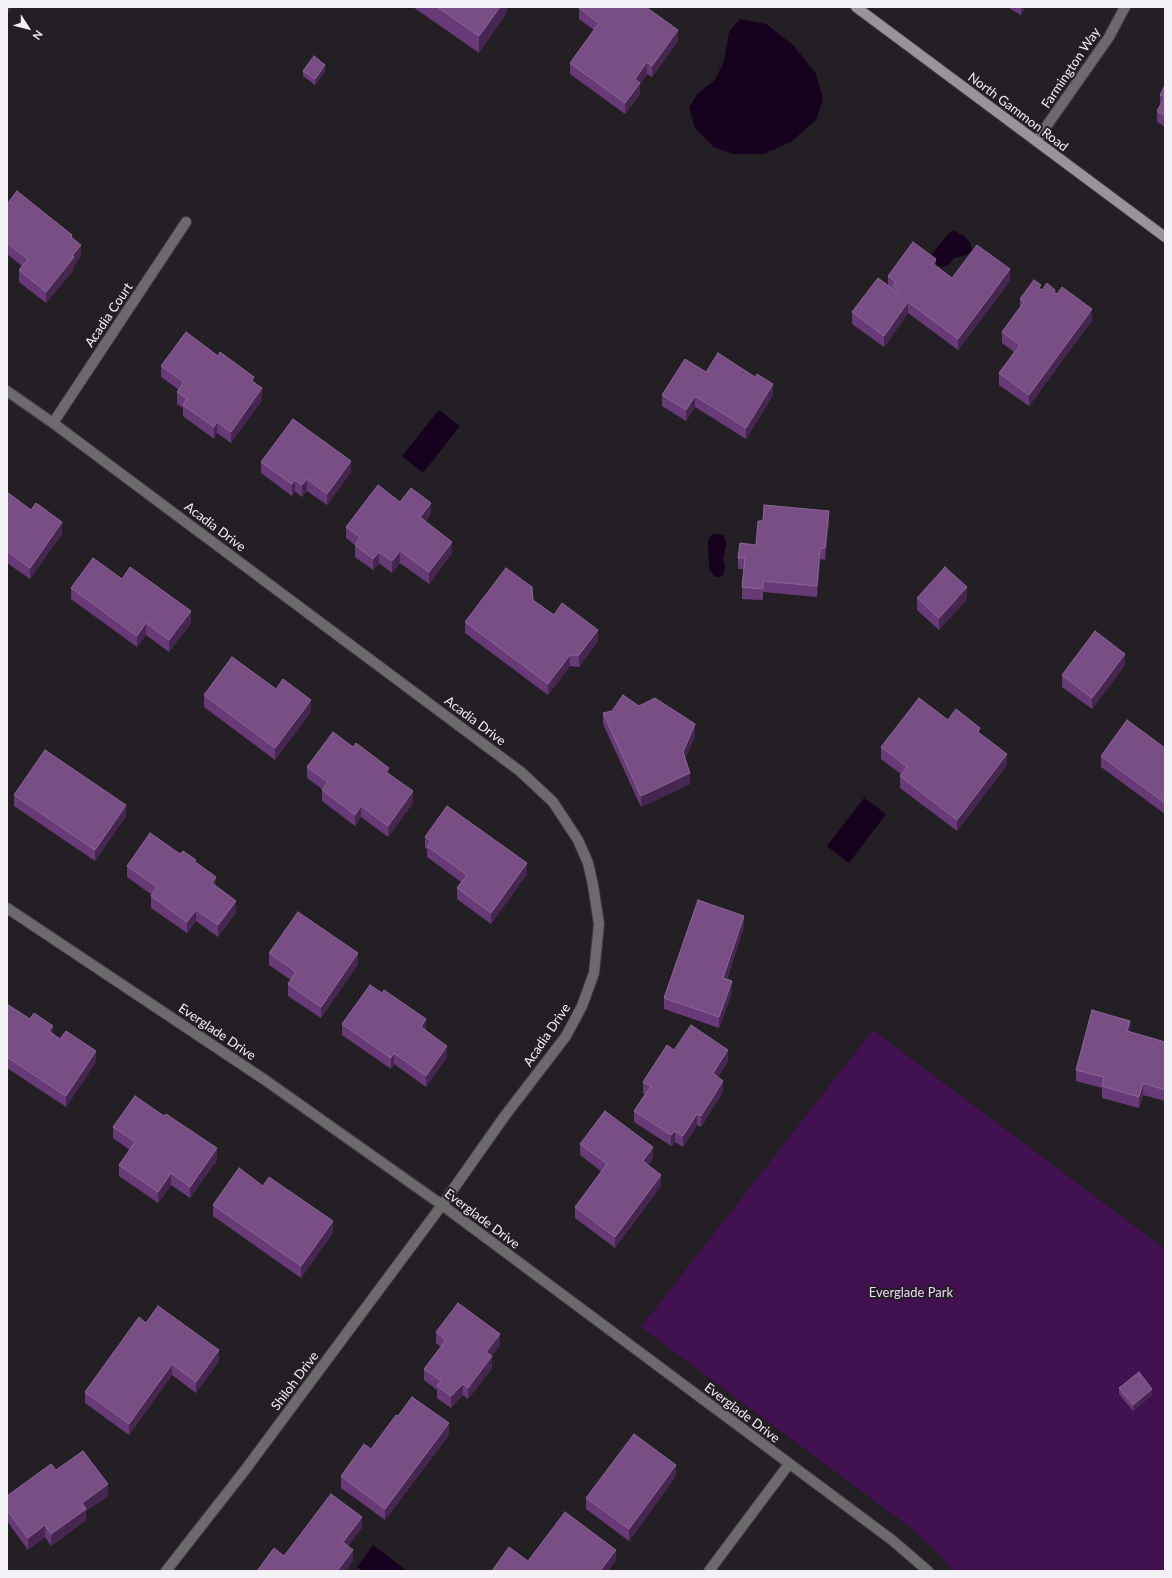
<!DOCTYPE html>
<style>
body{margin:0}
#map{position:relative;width:1172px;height:1578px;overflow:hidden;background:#241e25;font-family:Lato,sans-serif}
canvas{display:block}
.frame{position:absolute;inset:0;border:8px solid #f4f1f6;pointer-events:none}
.north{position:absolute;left:8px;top:8px;width:40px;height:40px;-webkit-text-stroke:3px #241e25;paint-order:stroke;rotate:126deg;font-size:11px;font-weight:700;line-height:16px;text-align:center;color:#f4f1f6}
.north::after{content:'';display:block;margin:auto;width:14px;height:18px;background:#f4f1f6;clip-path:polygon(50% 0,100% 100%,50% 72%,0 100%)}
</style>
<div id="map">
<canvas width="1172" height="1578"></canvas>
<div class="frame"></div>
<div class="north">N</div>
</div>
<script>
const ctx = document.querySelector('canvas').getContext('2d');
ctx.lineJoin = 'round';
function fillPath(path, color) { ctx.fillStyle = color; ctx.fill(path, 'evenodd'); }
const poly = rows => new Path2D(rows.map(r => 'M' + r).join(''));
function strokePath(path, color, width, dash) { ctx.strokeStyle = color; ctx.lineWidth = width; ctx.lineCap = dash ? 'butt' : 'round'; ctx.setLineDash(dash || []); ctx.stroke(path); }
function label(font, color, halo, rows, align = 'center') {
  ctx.font = font + ' Lato,sans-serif'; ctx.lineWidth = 4; ctx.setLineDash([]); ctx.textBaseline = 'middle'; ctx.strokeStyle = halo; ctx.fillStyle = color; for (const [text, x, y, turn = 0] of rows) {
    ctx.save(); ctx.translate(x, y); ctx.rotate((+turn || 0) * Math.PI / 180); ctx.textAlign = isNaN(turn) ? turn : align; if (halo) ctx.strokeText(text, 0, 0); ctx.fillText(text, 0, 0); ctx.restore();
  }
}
const green = poly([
 [873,1030,1165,1249,1165,1571,954,1571,933,1548,911,1528,641,1327]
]);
const water = poly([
 [740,19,766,24,794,46,816,74,823,99,816,120,791,142,763,154,733,154,714,147,695,128,689,108,698,93,715,80,724,61,729,32],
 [953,230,965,237,970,242,972,250,967,255,954,258,949,265,943,267,937,265,932,260,932,254,947,235],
 [439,410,460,426,423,473,402,456],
 [712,534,719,534,724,536,726,544,723,560,725,565,724,574,720,577,715,577,709,569,708,540],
 [864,798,886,814,849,863,827,846],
 [373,1545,407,1571,362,1571,357,1567]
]);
const street = poly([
 [1036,141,1109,37,1125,7],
 [7,391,53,423,521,772,553,802,578,840,588,863,593,885,599,924,594,973,582,1006,566,1036,504,1117,442,1205,245,1470,166,1571],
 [53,423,186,222],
 [7,908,265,1080,442,1205,892,1540,928,1571],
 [709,1571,789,1464]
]);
const secondary = poly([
 [856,7,1165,237]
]);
const wall = poly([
 [413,7,507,7,507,12,479,53],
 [1007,7,1025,7,1021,15],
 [579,8,678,41,652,77,647,74,640,84,640,94,625,114,570,74,570,63,594,30,579,19],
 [303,71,325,71,315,85,303,76],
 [1165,85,1165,127,1157,122,1157,111,1160,106,1160,95],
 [7,204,72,237,81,256,74,266,74,269,46,303,19,282,19,270,22,266,7,254],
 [936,266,952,278,1010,281,958,350,908,313,884,347,852,324,852,312,888,285,888,276],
 [1041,289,1055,293,1092,320,1029,406,999,385,999,373,1014,352,1002,343,1002,332,1020,307,1020,299],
 [161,366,254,382,262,400,231,443,217,433,214,439,183,416,183,408,177,404,177,392,179,390,161,377],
 [706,372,755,377,773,395,746,439,695,407,686,421,662,406,662,395],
 [261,462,351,472,327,505,307,491,302,497,295,491,292,496,261,473],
 [7,492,62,534,30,579,7,563],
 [400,502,431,514,425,522,452,553,429,584,400,563,392,573,379,563,373,570,355,557,355,545,346,538,346,527],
 [829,522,825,560,820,559,817,597,763,592,763,600,742,599,742,587,744,569,738,569,738,558,756,545],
 [122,579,191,623,169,652,146,635,137,647,71,599,71,588],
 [917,598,967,599,939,630,917,610],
 [533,600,554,615,598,641,579,667,570,666,548,695,465,633,465,622],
 [1125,665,1092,709,1062,687,1062,675],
 [276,689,311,712,275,760,204,707,204,695],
 [639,706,695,736,685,759,690,784,641,807,603,724,603,713],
 [948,720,980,734,1007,765,957,831,900,788,900,776,901,774,881,759,881,747],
 [1165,748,1165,814,1101,767,1101,756],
 [307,767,389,774,413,803,388,837,361,817,355,826,322,801,322,789,307,778],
 [14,795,126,816,95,861,14,806],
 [425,837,527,874,491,924,457,899,457,888,461,882,427,857,427,849,425,848],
 [180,854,196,862,236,912,218,937,196,921,187,933,151,908,151,896,152,895,127,877,127,866],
 [744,927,727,979,732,992,719,1028,664,1009,664,998],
 [269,953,358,964,321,1018,288,996,288,984,291,980,269,965],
 [7,1004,96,1062,66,1107,7,1068],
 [342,1024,426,1030,447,1057,426,1087,394,1064,391,1069,342,1035],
 [1130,1032,1165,1042,1165,1101,1143,1095,1139,1108,1102,1098,1102,1088,1076,1081,1076,1070],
 [674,1050,728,1061,718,1077,723,1092,701,1127,697,1125,683,1147,675,1142,671,1146,634,1122,634,1111,645,1094,643,1093,643,1082],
 [113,1127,217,1160,190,1198,171,1185,158,1203,119,1176,119,1165,130,1150,113,1138],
 [580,1144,653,1158,648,1165,661,1186,615,1248,575,1218,575,1207,601,1171,580,1155],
 [213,1205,333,1233,301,1278,213,1216],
 [146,1323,219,1361,196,1393,172,1375,129,1435,85,1403,85,1392],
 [436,1332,500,1345,492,1356,492,1368,468,1399,463,1395,451,1408,437,1398,437,1390,424,1380,424,1369,441,1347,436,1343],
 [1119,1388,1152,1395,1133,1411,1119,1394],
 [398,1416,449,1435,385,1520,341,1488,341,1476,371,1449],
 [56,1470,108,1496,86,1511,86,1520,51,1546,45,1537,28,1550,7,1521,7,1496],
 [676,1476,629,1541,586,1509,586,1498]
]);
const shadedWall = poly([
 [8,7,13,7,7,14,7,8],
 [500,7,507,7,507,12,479,53,479,36],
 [1021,7,1025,7,1021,15],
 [678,30,678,41,652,77,652,66],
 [647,62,647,74,640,84,640,94,625,114,625,103,635,79],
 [325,65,325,71,315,85,315,79],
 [81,245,81,256,74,266,74,269,46,303,46,292],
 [936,259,936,271,933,264],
 [1010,269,1010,281,958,350,958,339],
 [908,302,908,313,884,347,884,336],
 [1092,309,1092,320,1029,406,1029,395],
 [773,384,773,395,746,439,746,428],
 [262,388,262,400,231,443,231,432],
 [695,396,695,407,686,421,686,410],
 [217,422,217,433,214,439,214,427],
 [351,461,351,472,327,505,327,494],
 [307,479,307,491,302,497,302,485],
 [295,480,295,491,292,496,292,484],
 [431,503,431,514,420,529,420,517],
 [829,511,829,522,825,560,825,548],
 [62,522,62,534,30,579,30,568],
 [452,542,452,553,429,584,429,572],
 [820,548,820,559,817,597,817,586],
 [400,551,400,563,392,573,392,561],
 [379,552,379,563,373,570,373,559],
 [967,587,967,599,939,630,939,618],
 [191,611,191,623,169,652,169,640],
 [146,623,146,635,137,647,137,636],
 [598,630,598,641,579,667,579,655],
 [1125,654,1125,665,1092,709,1092,698],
 [570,655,570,666,548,695,548,684],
 [311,700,311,712,275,760,275,748],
 [695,724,695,736,683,764,683,752],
 [1007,754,1007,765,957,831,957,820],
 [389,768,389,779,386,772],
 [690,773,690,784,641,807,641,796],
 [413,791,413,803,388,837,388,826],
 [126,805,126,816,95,861,95,850],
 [361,806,361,817,355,826,355,815],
 [527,863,527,874,491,924,491,913],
 [216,877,216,888,212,883],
 [236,901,236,912,218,937,218,925],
 [196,910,196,921,187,933,187,922],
 [744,916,744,927,723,989,723,978],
 [358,953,358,964,321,1018,321,1007],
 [732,981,732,992,719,1028,719,1017],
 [426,1019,426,1030,421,1038,421,1027],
 [1130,1021,1130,1032,1127,1031],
 [53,1026,53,1037,49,1031],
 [447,1046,447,1057,426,1087,426,1076],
 [728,1050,728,1061,713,1085,713,1073],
 [96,1051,96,1062,66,1107,66,1096],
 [394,1053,394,1064,391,1069,391,1058],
 [723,1081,723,1092,701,1127,701,1116],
 [1143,1083,1143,1095,1139,1108,1139,1097],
 [697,1114,697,1125,683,1147,683,1136],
 [675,1131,675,1142,671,1146,671,1135],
 [653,1147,653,1158,643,1172,643,1161],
 [217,1148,217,1160,190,1198,190,1187],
 [171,1173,171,1185,158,1203,158,1192],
 [661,1175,661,1186,615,1248,615,1237],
 [333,1221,333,1233,301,1278,301,1266],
 [500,1334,500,1345,486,1364,486,1352],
 [219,1350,219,1361,196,1393,196,1382],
 [492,1356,492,1368,468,1399,468,1388],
 [172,1364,172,1375,129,1435,129,1424],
 [463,1384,463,1395,451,1408,451,1396],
 [1152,1389,1152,1395,1133,1411,1133,1405],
 [449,1423,449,1435,385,1520,385,1509],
 [676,1465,676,1476,629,1541,629,1529],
 [108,1484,108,1496,86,1511,86,1520,51,1546,51,1534,82,1503],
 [362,1517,362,1528,343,1553,343,1542],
 [45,1525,45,1537,28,1550,28,1538],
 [353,1550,353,1561,346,1571,337,1571],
 [616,1550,616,1561,608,1571,600,1571]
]);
const building = poly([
 [437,7,500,7,479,36,437,7],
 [579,7,646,7,678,30,652,66,647,62,635,79,640,83,625,103,570,63,599,23,579,8,579,7],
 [314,56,325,65,315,79,303,71,314,56],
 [1165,85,1165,116,1157,111,1165,97,1160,95,1165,85],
 [17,191,72,235,71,237,81,245,72,256,74,257,46,292,19,270,28,259,7,243,7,204,17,191],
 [913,242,936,259,933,264,952,278,977,245,1010,269,958,339,908,302,884,336,852,312,878,278,897,292,898,290,893,286,896,282,888,276,913,242],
 [1034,280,1041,285,1039,288,1042,290,1047,283,1055,290,1054,292,1057,294,1062,287,1092,309,1029,395,999,373,1020,345,1002,332,1024,302,1020,299,1034,280],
 [186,332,218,356,220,352,254,377,252,381,262,388,231,432,217,422,214,427,183,405,187,399,177,392,184,382,161,366,186,332],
 [718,353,755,377,757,374,773,384,746,428,695,396,686,410,662,395,685,359,706,372,718,353],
 [293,419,351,461,327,494,307,479,302,485,295,480,292,484,261,462,293,419],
 [378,485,400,502,411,488,431,503,420,517,452,542,429,572,400,551,392,561,379,552,373,559,355,545,360,537,346,527,378,485],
 [7,492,31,510,36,503,62,522,30,568,7,551,7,492],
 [764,505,829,511,825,548,820,548,817,586,763,581,763,589,742,587,745,558,738,558,740,543,756,545,758,521,763,521,764,505],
 [93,558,122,579,130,567,191,611,169,640,146,623,137,636,71,588,93,558],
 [945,567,967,587,939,618,917,598,945,567],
 [506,568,532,587,533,600,554,615,562,603,598,630,579,655,570,655,548,684,465,622,506,568],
 [1095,631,1125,654,1092,698,1062,675,1095,631],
 [232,657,276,689,283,679,311,700,275,748,204,695,232,657],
 [623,695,639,706,655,698,695,724,683,752,690,773,641,796,603,713,612,711,623,695],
 [919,698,948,720,956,709,980,728,978,732,1007,754,957,820,900,776,907,767,881,747,919,698],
 [1127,720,1165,748,1165,803,1101,756,1127,720],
 [333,732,353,747,356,743,389,768,386,772,413,791,388,826,361,806,355,815,322,790,328,782,307,767,333,732],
 [45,750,126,805,95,850,14,795,45,750],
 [447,806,527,863,491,913,457,888,467,875,427,846,431,841,425,837,447,806],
 [150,833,180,854,183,851,196,860,194,861,216,877,212,883,236,901,218,925,196,910,187,922,151,896,157,887,127,866,150,833],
 [698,900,744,916,723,978,732,981,719,1017,664,998,698,900],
 [298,912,358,953,321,1007,288,984,296,972,269,953,298,912],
 [370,985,382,993,384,990,426,1019,421,1027,447,1046,426,1076,394,1053,391,1058,342,1024,370,985],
 [7,1004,30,1019,34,1013,53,1026,49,1031,60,1039,66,1031,96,1051,66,1096,7,1057,7,1004],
 [1092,1010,1130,1021,1127,1031,1165,1042,1165,1090,1143,1083,1139,1097,1102,1086,1104,1077,1076,1070,1092,1010],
 [691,1025,728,1050,713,1073,723,1081,701,1116,697,1114,683,1136,675,1131,671,1135,634,1111,651,1086,643,1082,667,1045,674,1050,691,1025],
 [135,1096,164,1116,166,1114,217,1148,190,1187,171,1173,158,1192,119,1165,135,1142,113,1127,135,1096],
 [605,1111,653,1147,643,1161,661,1175,615,1237,575,1207,607,1164,580,1144,605,1111],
 [239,1168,263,1186,269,1177,333,1221,301,1266,213,1205,239,1168],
 [458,1303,500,1334,486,1352,492,1356,468,1388,463,1384,451,1396,437,1386,441,1381,424,1369,446,1340,436,1332,458,1303],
 [158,1306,219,1350,196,1382,172,1364,129,1424,85,1392,139,1317,146,1323,158,1306],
 [1139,1372,1152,1389,1133,1405,1119,1388,1139,1372],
 [412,1397,449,1423,385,1509,341,1476,364,1444,371,1449,396,1415,398,1416,412,1397],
 [634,1434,676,1465,629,1529,586,1498,634,1434],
 [83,1451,108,1484,82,1503,86,1509,51,1534,45,1525,28,1538,7,1510,7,1496,51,1464,56,1470,83,1451],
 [331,1494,362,1517,343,1542,353,1550,337,1571,257,1571,274,1548,284,1556,331,1494],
 [565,1512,616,1550,600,1571,492,1571,509,1547,528,1561,565,1512]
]);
const streetNames = [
 ["Farmington Way",1071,68,-56],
 ["North Gammon Road",1018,112,37],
 ["Acadia Court",109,315,-56],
 ["Acadia Drive",215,527,37],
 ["Acadia Drive",475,721,37],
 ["Everglade Drive",217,1032,34],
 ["Acadia Drive",547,1035,-56],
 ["Everglade Drive",482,1219,37],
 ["Shiloh Drive",295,1381,-53],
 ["Everglade Drive",742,1413,37]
];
const parkNames = [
 ["Everglade Park",911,1293]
];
fillPath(green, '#421250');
fillPath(water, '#16011e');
strokePath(street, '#413c42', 12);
strokePath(secondary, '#413c42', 12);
strokePath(street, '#6d6a6e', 10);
strokePath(secondary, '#98949a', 10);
fillPath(wall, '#683b78');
fillPath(shadedWall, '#472751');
fillPath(building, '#784e85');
strokePath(building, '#8b6897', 1);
label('13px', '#f4f1f6', '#241e25', streetNames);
label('13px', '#f2d6fb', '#241e25', parkNames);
</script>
